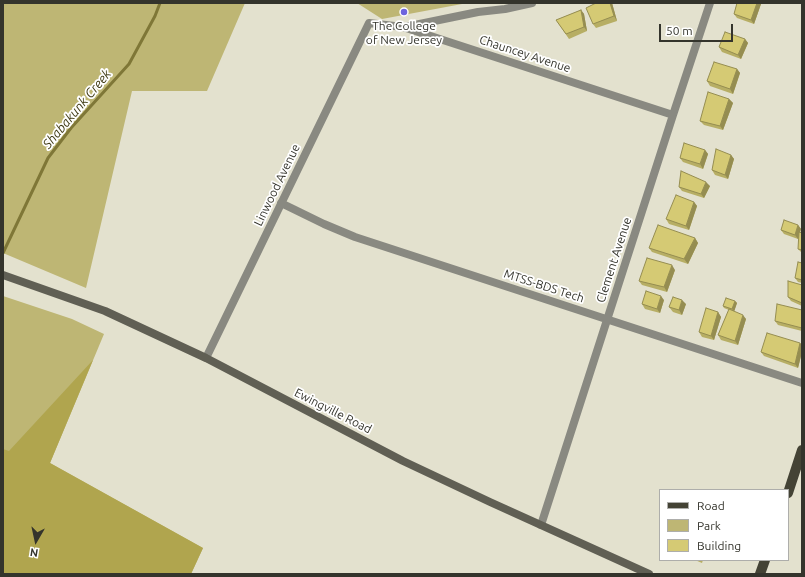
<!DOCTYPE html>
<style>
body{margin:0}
#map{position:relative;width:805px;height:577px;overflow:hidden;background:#e3e1ce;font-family:Ubuntu,sans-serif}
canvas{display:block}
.frame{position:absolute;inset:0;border:4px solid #34342c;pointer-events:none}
.legend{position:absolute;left:659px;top:489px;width:130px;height:72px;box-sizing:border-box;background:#fff;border:1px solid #aeaeab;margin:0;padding:5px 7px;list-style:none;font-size:12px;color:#34342c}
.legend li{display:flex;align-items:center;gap:8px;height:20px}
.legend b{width:20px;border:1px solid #aeaeab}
.north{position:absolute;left:16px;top:521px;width:40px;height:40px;-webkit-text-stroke:3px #fff;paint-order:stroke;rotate:189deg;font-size:11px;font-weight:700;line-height:16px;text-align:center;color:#34342c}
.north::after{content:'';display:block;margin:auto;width:14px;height:18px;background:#34342c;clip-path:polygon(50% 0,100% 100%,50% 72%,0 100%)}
.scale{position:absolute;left:659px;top:24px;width:74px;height:18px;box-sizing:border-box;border:2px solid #34342c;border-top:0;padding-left:5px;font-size:12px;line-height:14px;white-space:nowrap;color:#34342c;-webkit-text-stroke:3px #fff;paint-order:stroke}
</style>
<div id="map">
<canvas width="805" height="577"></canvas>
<div class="frame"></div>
<ul class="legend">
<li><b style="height:5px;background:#444335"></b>Road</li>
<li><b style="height:11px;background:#beb674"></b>Park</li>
<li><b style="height:11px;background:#d5ca74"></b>Building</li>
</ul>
<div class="north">N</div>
<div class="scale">50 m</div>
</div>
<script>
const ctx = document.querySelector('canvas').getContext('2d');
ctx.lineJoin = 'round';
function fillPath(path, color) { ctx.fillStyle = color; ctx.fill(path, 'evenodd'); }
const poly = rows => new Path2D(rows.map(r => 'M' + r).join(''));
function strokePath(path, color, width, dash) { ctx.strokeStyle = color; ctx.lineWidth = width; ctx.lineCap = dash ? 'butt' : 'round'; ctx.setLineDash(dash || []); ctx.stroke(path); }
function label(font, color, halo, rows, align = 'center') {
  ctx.font = font + ' Ubuntu,sans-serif'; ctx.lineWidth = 3.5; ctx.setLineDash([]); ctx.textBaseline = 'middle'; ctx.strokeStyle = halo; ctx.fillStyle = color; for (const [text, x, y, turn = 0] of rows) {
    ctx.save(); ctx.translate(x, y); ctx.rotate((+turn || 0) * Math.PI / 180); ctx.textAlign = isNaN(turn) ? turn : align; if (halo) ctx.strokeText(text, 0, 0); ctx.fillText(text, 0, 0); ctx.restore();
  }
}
const green = poly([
 [3,3,245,3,207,91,132,91,86,288,3,253],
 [357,3,462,3,462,4,382,19],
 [3,296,72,319,104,334,50,463,203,548,191,574,3,574]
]);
const forest = poly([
 [93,360,50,463,203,548,191,574,3,574,3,449,9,451]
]);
const stream = poly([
 [3,253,48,158,71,128,129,64,155,16,160,3]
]);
const street = poly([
 [405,27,478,12,505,9,532,3],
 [281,203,324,224,355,237,802,383],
 [206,358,369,23,403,27,673,115],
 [541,525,673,115,710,3]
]);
const secondary = poly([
 [3,275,105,311,206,358,403,461,490,502,649,574]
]);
const primary = poly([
 [788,493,802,450],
 [760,574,765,560]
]);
const wall = poly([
 [596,3,612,3,617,21,596,28,593,24],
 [737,3,761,3,761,4,754,24,737,18,734,14],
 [581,10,584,14,587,31,569,39,556,20],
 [745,39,748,43,741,59,722,52,719,47],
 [737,69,740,73,733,94,710,86,707,81],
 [729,99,733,103,723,130,704,125,700,121],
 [705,150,708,154,703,169,683,162,680,158],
 [731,155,734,159,728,179,715,175,712,170],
 [710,186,704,198,682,191,679,187],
 [694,202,697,206,689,230,669,224,666,219],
 [798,225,801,229,800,232,802,233,802,253,798,249,799,238,798,239,784,234,781,230],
 [695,238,698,243,688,264,652,252,649,248],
 [802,263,802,283,798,282,795,278],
 [675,270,667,292,642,285,639,281],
 [802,285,802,306,791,301,788,297],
 [664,300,660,313,645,309,642,304],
 [735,301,737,303,734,311,746,319,738,345,721,340,718,335,729,310,724,308,723,306],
 [686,304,682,315,673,312,669,307],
 [802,310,802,331,778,325,775,321],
 [718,312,721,317,714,340,702,337,699,332],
 [800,343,802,345,802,352,798,368,764,356,761,352],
 [695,560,703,560,702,563]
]);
const shadedWall = poly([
 [610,3,612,3,617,21,614,16],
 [757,3,761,3,761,4,754,24,751,20],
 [581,10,584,14,587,31,584,27],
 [745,39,748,43,741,59,738,55],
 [737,69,740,73,733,94,730,89],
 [729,99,733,103,723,130,720,126],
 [705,150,708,154,703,169,700,164],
 [731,155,734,159,728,179,725,175],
 [706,182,710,186,704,198,701,194],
 [694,202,697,206,689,230,686,226],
 [798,225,801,229,798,239,795,235],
 [695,238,698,243,688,264,684,259],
 [672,265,675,270,667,292,664,287],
 [661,296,664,300,660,313,657,309],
 [682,300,686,304,682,315,679,310],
 [735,301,737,303,734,312,732,309],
 [718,312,721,317,714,340,711,336],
 [743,315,746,319,738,345,735,341],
 [800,343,802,345,802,352,798,368,795,364]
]);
const building = poly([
 [596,3,610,3,614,16,593,24,586,8,596,3],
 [737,3,757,3,751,20,734,14,737,3],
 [581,10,584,27,566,34,556,20,581,10],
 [725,32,745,39,738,55,719,47,725,32],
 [714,62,737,69,730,89,707,81,714,62],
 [708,92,729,99,720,126,700,121,708,92],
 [684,143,705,150,700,164,680,158,684,143],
 [716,149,731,155,725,175,712,170,716,149],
 [681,171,706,182,701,194,679,187,681,171],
 [676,195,694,202,686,226,666,219,676,195],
 [784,220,798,225,795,235,781,230,784,220],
 [658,225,695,238,684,259,649,248,658,225],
 [799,232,802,233,802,250,798,249,799,232],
 [647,258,672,265,664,287,639,281,647,258],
 [798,262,802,263,802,280,795,278,798,262],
 [788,281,802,285,802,303,788,297,788,281],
 [646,291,661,296,657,309,642,304,646,291],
 [673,297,682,300,679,310,669,307,673,297],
 [726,298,735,301,732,309,723,306,726,298],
 [777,304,802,310,802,328,775,321,777,304],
 [706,308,718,312,711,336,699,332,706,308],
 [729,309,743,315,735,341,718,335,729,309],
 [767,333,800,343,795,364,761,352,767,333]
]);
const markers = [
 [404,12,4,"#6d64de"]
];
const poiNames = [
 ["The College",404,26],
 ["of New Jersey",404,40]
];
const streetNames = [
 ["Chauncey Avenue",525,54,18],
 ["Linwood Avenue",277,185,-64],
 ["Clement Avenue",614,260,-72],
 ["MTSS-BDS Tech",544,286,18],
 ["Ewingville Road",333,411,27]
];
const waterNames = [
 ["Shabakunk Creek",77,109,-50]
];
fillPath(green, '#beb674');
fillPath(forest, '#b0a54e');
strokePath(stream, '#7f7737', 3);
strokePath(street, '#898981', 8);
strokePath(secondary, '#605f54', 8);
strokePath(primary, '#444335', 10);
fillPath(wall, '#b7ae64');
fillPath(shadedWall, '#958d51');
fillPath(building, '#d5ca74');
strokePath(building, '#958d51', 1);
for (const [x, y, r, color] of markers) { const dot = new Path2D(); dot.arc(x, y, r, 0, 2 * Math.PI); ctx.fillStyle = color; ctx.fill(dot); strokePath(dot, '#fff', 1.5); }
label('12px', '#34342c', '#fff', poiNames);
label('12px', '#34342c', '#fff', streetNames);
label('italic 13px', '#3f3a14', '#fff', waterNames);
</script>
